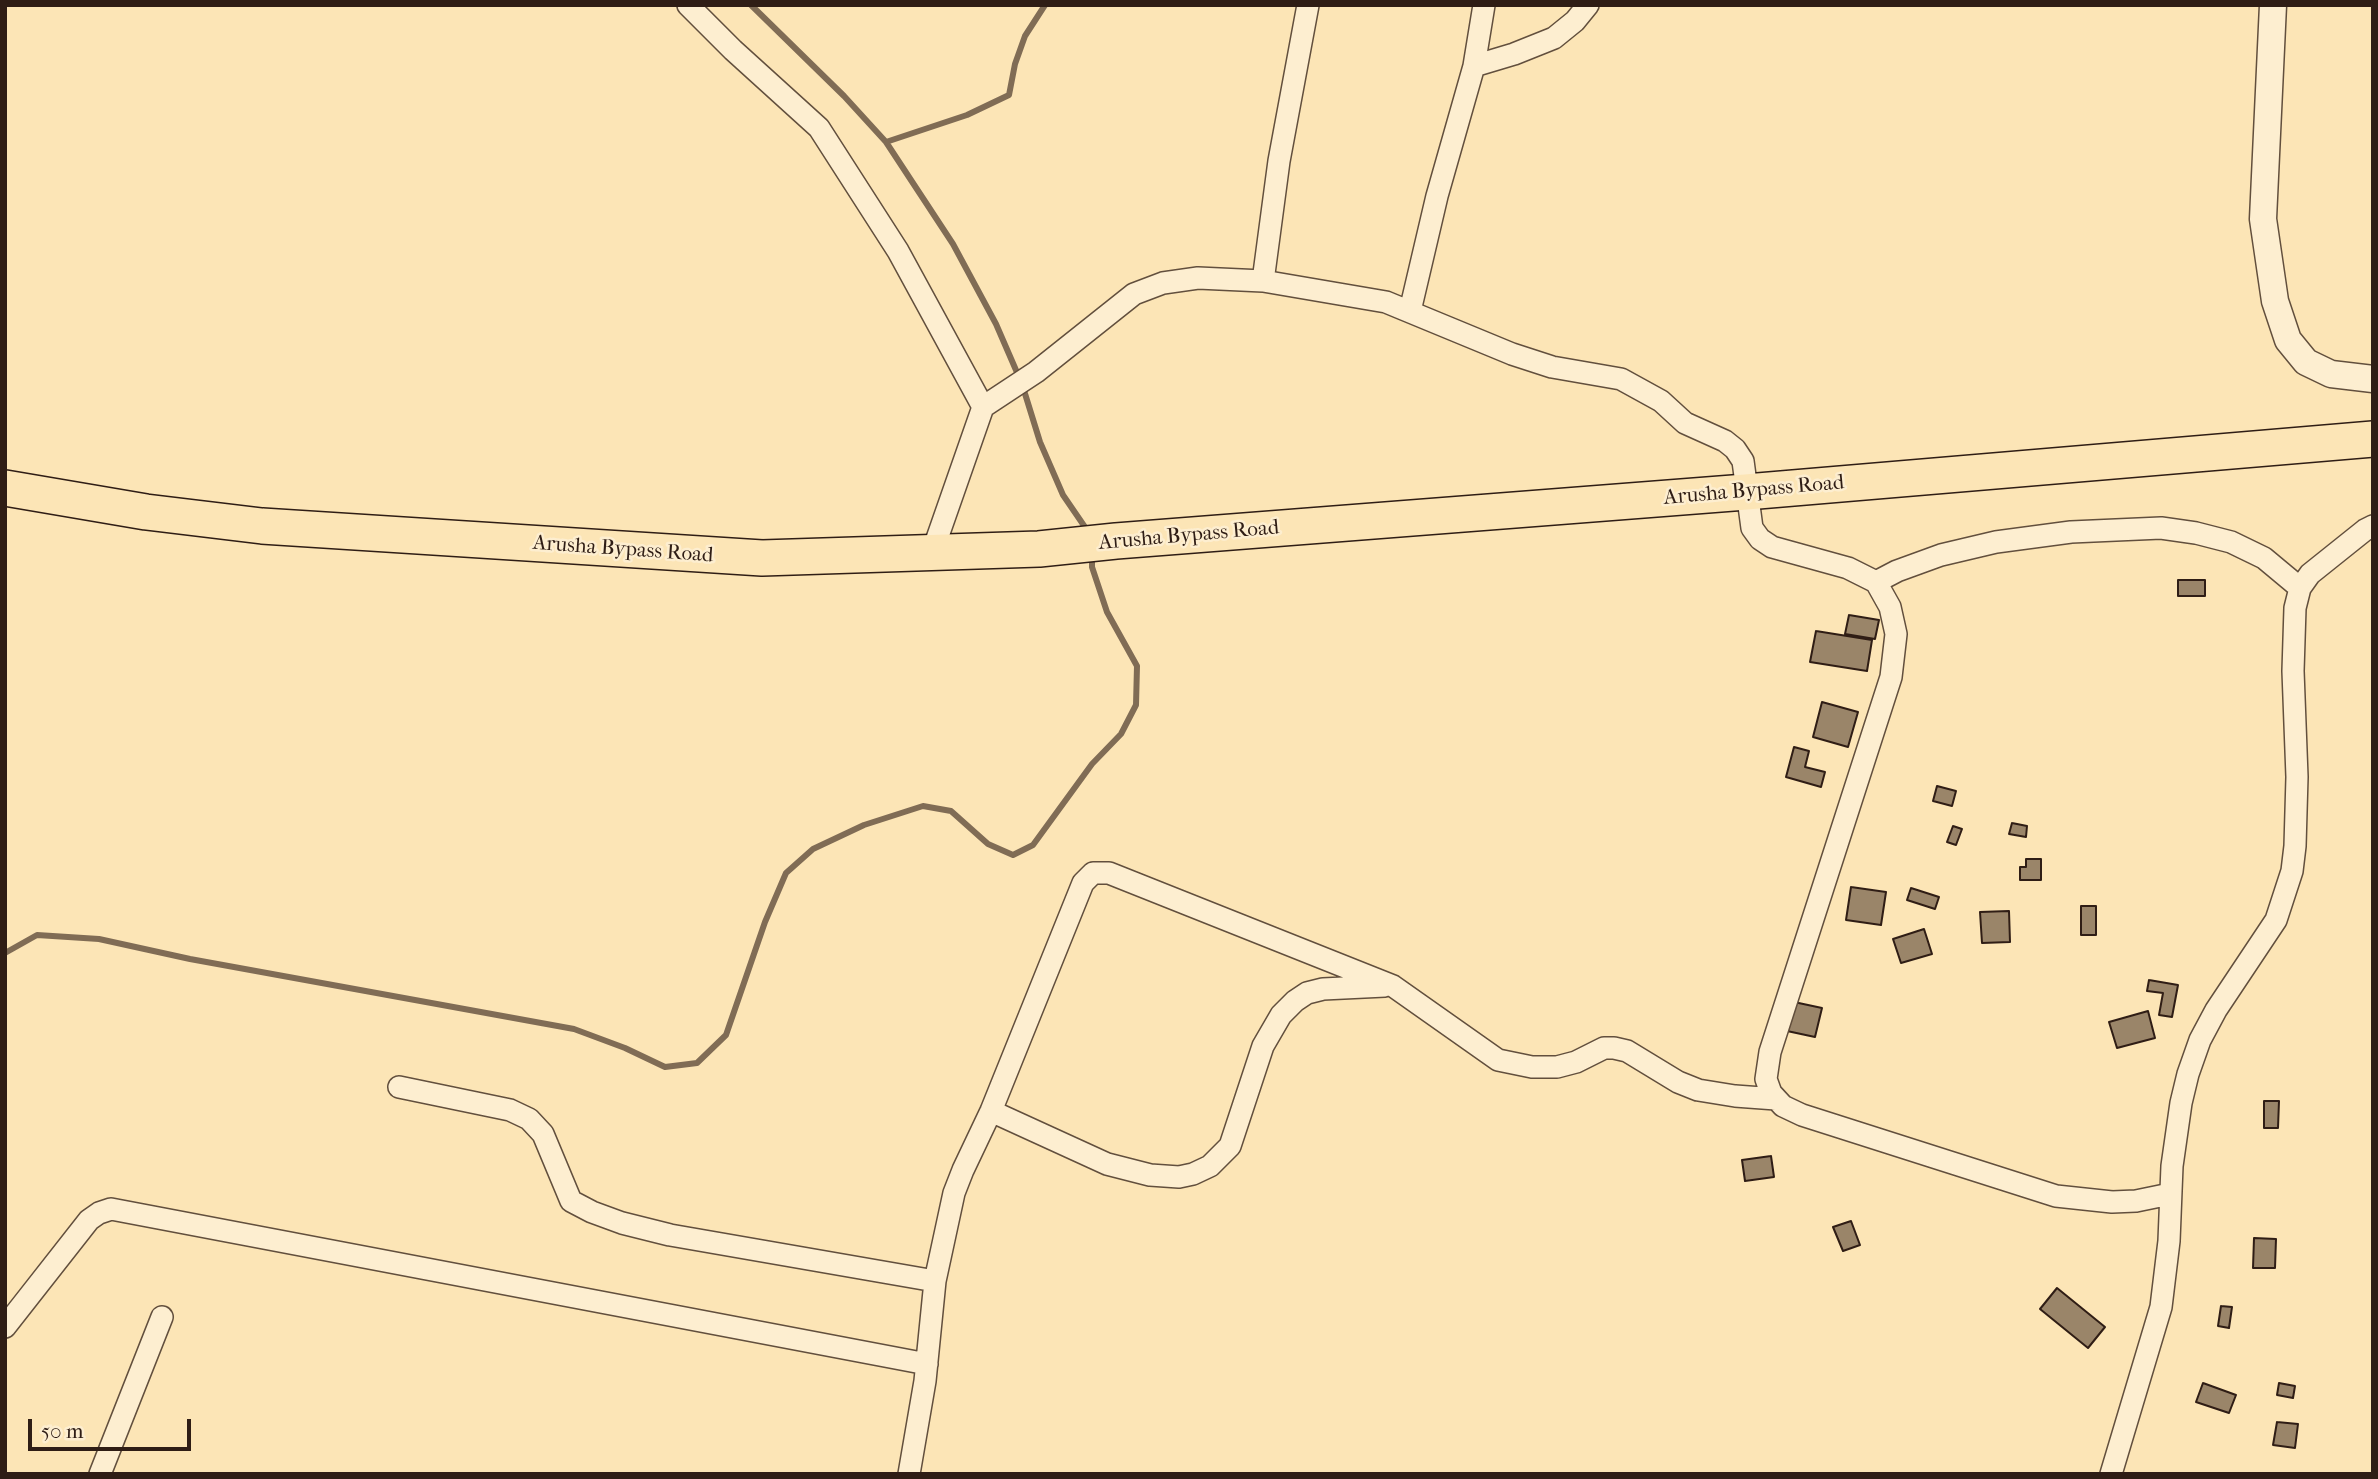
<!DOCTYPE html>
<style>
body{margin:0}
#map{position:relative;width:2378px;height:1479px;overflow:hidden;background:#fce5b6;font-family:"IM FELL French Canon",serif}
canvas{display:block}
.frame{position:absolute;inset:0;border:7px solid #2f1d15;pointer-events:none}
.scale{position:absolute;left:28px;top:1419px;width:163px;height:32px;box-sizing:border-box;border:4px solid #2f1d15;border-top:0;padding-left:9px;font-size:21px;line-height:24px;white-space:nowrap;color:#2f1d15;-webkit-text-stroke:5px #fdeed0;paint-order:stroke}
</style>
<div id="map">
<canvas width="2378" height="1479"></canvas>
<div class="frame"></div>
<div class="scale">50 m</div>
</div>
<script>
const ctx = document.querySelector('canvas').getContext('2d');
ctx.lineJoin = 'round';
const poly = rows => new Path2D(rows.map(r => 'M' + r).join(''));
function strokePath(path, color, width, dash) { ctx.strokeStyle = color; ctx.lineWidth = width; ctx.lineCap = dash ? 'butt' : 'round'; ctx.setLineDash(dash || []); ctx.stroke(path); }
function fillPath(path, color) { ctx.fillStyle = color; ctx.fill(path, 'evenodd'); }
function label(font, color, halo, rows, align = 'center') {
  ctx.font = font + ' "IM FELL French Canon",serif'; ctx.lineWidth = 5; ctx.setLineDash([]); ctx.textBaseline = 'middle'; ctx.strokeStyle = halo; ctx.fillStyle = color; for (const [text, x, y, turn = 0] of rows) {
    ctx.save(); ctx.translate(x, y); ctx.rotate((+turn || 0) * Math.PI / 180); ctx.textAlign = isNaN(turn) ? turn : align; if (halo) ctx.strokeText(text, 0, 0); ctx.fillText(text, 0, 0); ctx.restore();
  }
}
const stream = poly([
 [751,5,844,96,886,142,953,244,996,324,1022,384,1040,442,1063,495,1089,533],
 [886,142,967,115,1009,95,1015,64,1025,36,1045,5],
 [5,953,37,935,99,939,190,959,574,1029,625,1048,665,1067,697,1063,726,1035,765,922,786,873,813,849,864,825,923,806,951,811,988,844,1013,855,1033,845,1092,764,1121,734,1136,705,1137,666,1107,612,1092,567,1092,554]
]);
const building = poly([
 [2178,580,2205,580,2205,596,2178,596,2178,580],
 [1849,615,1879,620,1875,639,1845,634,1849,615],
 [1816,631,1872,640,1867,671,1810,662,1816,631],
 [1822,702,1858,712,1848,747,1813,737,1822,702],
 [1794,747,1809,751,1805,767,1825,772,1821,787,1786,777,1794,747],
 [1937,786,1956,791,1952,806,1933,801,1937,786],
 [2012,823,2027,826,2026,837,2009,834,2012,823],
 [1953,826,1962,829,1956,845,1947,842,1953,826],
 [2026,859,2041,859,2041,880,2020,880,2020,867,2026,867,2026,859],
 [1851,887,1886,892,1881,925,1846,920,1851,887],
 [1911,888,1939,897,1935,909,1907,900,1911,888],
 [2081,906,2096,906,2096,935,2081,935,2081,906],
 [2009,911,2010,942,1982,943,1980,912,2009,911],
 [1924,929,1932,954,1901,963,1893,939,1924,929],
 [2149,980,2178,985,2172,1017,2159,1015,2163,993,2147,991,2149,980],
 [1794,1002,1822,1008,1815,1037,1787,1031,1794,1002],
 [2148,1011,2155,1038,2117,1048,2109,1022,2148,1011],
 [2264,1101,2279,1101,2278,1128,2264,1128,2264,1101],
 [1771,1156,1774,1177,1745,1181,1742,1160,1771,1156],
 [1851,1221,1860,1245,1843,1251,1833,1227,1851,1221],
 [2254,1238,2276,1239,2275,1268,2253,1268,2254,1238],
 [2057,1288,2105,1327,2088,1348,2040,1309,2057,1288],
 [2221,1306,2232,1307,2229,1328,2218,1326,2221,1306],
 [2203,1383,2236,1395,2229,1413,2196,1402,2203,1383],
 [2279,1383,2295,1386,2293,1398,2277,1395,2279,1383],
 [2277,1422,2298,1424,2295,1448,2273,1445,2277,1422]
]);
const minor = poly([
 [688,5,733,50,819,128,898,251,983,407,932,553],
 [1474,66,1514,54,1554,38,1575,21,1588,5],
 [1263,281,1279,161,1308,5],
 [1410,311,1437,196,1474,66,1484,5],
 [983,407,1036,372,1134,294,1163,283,1198,278,1263,281,1386,302,1512,354,1552,367,1621,379,1661,401,1685,423,1725,441,1735,449,1743,461,1752,528,1760,539,1772,547,1848,568,1876,582,1890,607,1896,634,1891,677,1770,1052,1766,1079,1771,1093,1783,1106,1802,1115,2056,1196,2112,1202,2136,1201,2170,1194],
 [1876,582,1897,571,1941,555,1996,542,2071,532,2161,528,2196,533,2231,542,2264,558,2300,588],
 [399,1087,510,1110,529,1119,543,1134,571,1201,592,1212,622,1223,670,1235,935,1281],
 [991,1111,1107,1164,1150,1175,1179,1177,1193,1174,1210,1166,1230,1146,1263,1046,1281,1015,1295,1001,1307,993,1323,989,1385,986],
 [5,1327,89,1220,99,1213,111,1209,927,1364],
 [100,1474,162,1317],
 [909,1474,925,1381,935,1281,954,1193,963,1170,991,1111,1083,883,1093,873,1109,873,1393,986,1498,1060,1532,1067,1557,1067,1576,1062,1604,1048,1614,1048,1627,1051,1678,1082,1698,1090,1735,1096,1776,1099],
 [2111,1474,2161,1307,2169,1241,2172,1166,2181,1103,2188,1074,2200,1040,2216,1010,2276,920,2292,871,2295,846,2297,777,2293,671,2295,608,2300,588,2310,574,2365,530,2373,526]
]);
const tertiary = poly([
 [2273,5,2263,219,2275,301,2288,340,2306,362,2331,374,2373,379]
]);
const primary = poly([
 [5,488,146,512,262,526,762,558,1039,549,1116,541,1746,492,2373,439]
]);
const streetNames = [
 ["Arusha Bypass Road",1754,491,-5],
 ["Arusha Bypass Road",1189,536,-5],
 ["Arusha Bypass Road",623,550,4]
];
strokePath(stream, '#806c55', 6);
fillPath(building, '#9a8569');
strokePath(building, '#2f1d15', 2);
strokePath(minor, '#624f3d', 24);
strokePath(tertiary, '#624f3d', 29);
strokePath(primary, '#2f1d15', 38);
strokePath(minor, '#fdeed0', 21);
strokePath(tertiary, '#fdeed0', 26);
strokePath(primary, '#fce5b6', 35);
label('21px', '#2f1d15', '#fdeed0', streetNames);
</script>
